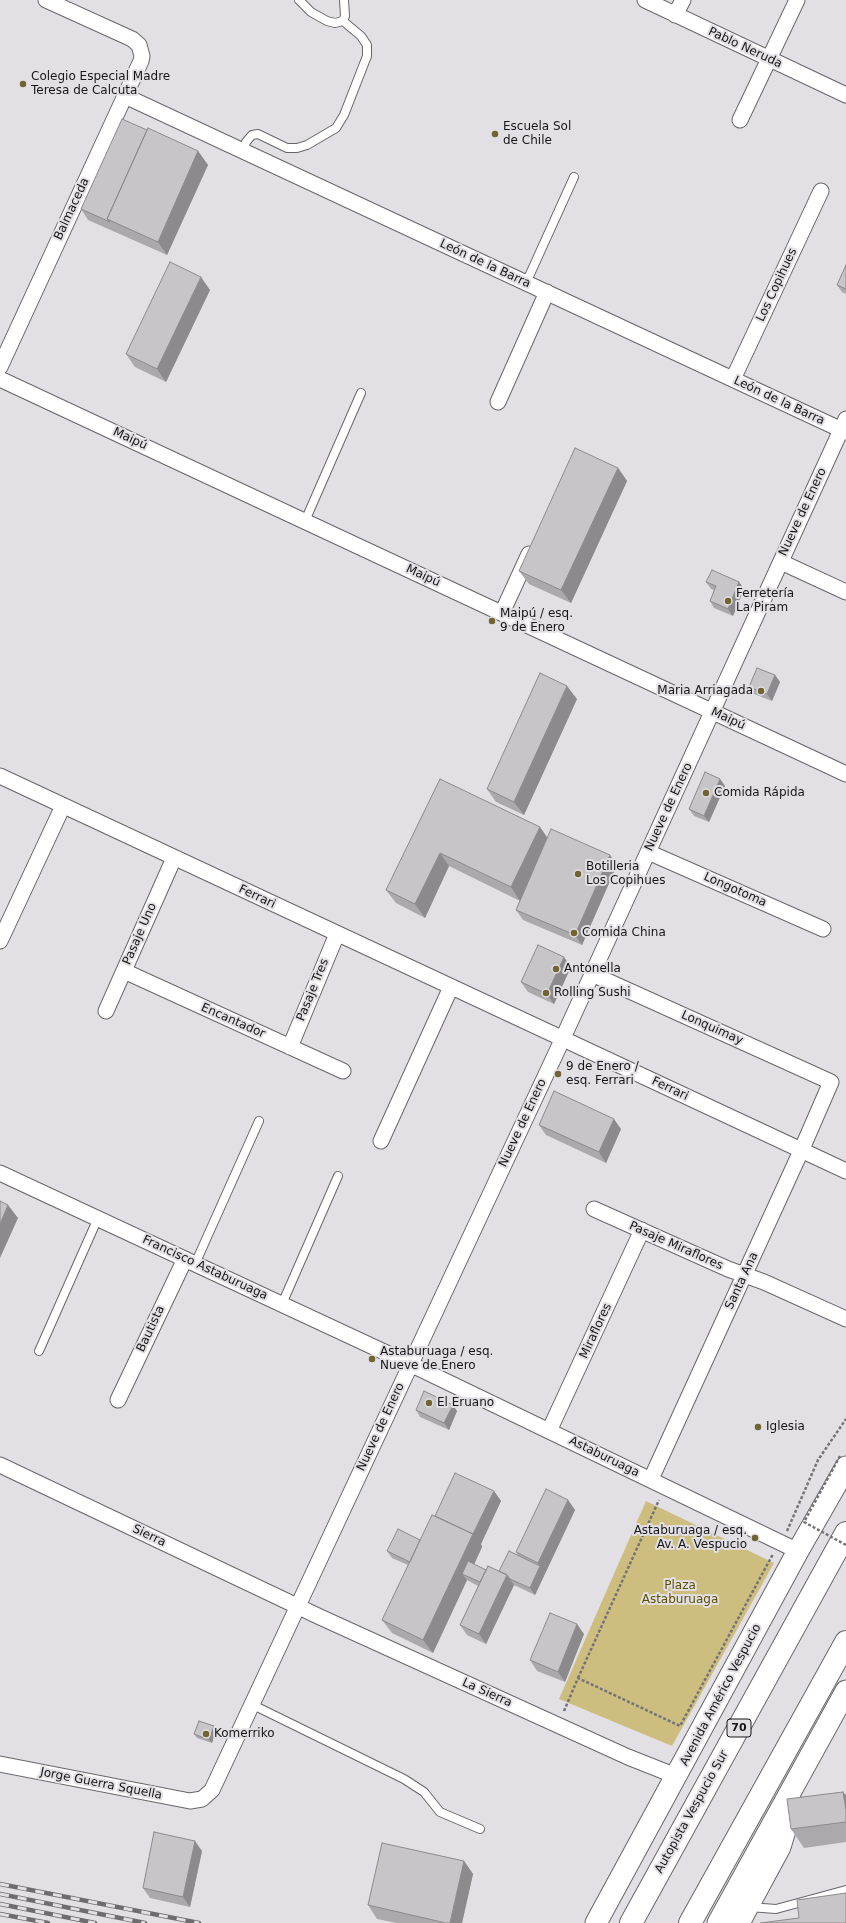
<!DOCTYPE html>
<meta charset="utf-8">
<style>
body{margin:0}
canvas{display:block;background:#e2e0e4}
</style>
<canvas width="846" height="1923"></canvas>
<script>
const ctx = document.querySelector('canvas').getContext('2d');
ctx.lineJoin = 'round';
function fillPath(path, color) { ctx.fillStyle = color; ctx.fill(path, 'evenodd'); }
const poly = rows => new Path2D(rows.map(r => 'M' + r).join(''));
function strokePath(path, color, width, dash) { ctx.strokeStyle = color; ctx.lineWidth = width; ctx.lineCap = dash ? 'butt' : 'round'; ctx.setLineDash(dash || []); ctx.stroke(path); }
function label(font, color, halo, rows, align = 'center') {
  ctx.font = font + ' "DejaVu Sans",sans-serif'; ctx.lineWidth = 4; ctx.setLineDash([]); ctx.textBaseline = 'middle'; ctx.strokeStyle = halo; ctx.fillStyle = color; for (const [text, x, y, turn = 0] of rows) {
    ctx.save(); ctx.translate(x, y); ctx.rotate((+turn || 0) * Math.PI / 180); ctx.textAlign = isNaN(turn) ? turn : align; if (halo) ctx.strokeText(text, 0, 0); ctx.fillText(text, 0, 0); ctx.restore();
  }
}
const green = poly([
 [646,1501,774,1563,672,1746,559,1699]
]);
const path = poly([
 [787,1531,818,1460,846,1419],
 [578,1678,659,1500],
 [564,1711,578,1678,680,1726,773,1554]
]);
const lane = poly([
 [299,0,311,12,327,21,335,23,343,21],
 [343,21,345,16,344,0],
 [244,151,246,142,252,135,258,134,287,148,297,148,307,145,336,128,344,115,367,56,367,45,361,36,343,21],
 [526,283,574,177],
 [305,521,361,393],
 [195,1264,259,1121],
 [282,1304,338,1176],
 [39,1351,98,1218],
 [253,1705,404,1779,424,1792,440,1812,480,1829],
 [749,1907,776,1909,846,1890]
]);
const street = poly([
 [645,0,846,95],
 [675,15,683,0],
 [125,96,846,432],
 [740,120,797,0],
 [0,367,141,61,142,56,139,45,132,39,46,0],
 [0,379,846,774],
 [733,379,821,191],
 [498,402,547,292],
 [781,562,846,592],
 [502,613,529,554],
 [0,776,846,1171],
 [648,852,823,929],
 [0,941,63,806],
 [124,971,343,1071],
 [592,974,831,1082,801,1151,651,1479],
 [106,1011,174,858],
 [290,1047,337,934],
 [381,1141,451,987],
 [0,1173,410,1364,798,1551],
 [594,1209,728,1269,764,1282,846,1319],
 [118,1400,185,1259],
 [549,1431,642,1230],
 [0,1465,320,1617,628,1757,676,1776],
 [0,1764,190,1801,202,1799,212,1790,557,1051,846,419]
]);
const secondary = poly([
 [596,1923,798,1551,846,1467],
 [718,1923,846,1691],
 [739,1923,780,1847,793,1804]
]);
const highway = poly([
 [631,1923,846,1533],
 [690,1923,846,1642]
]);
const rail = poly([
 [0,1884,199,1923],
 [0,1894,145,1923],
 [0,1904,95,1923],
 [0,1914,48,1923]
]);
const pathBridge = poly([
 [840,1456,804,1522,846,1545]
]);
const wall = poly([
 [147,130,198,151,208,165,167,255,88,220,81,209],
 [846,265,846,294,842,292,837,285],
 [210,290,166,382,135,367,126,354],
 [618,468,627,481,571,603,529,584,519,571],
 [706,582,739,582,744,589,733,616,714,608,710,601,714,590,711,589],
 [775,675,780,682,772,701,754,694,749,687],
 [577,699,524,815,496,802,487,789],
 [440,779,547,838,617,865,582,945,523,920,516,910,520,901,449,866,425,918,396,903,386,890],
 [720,779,725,786,709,822,694,816,689,809],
 [571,967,554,1004,528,992,521,982],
 [539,1125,621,1129,606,1163,546,1135],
 [416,1410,457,1411,449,1430,420,1417],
 [494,1491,501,1501,481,1544,482,1547,474,1565,486,1570,499,1571,518,1555,516,1552,568,1500,575,1510,535,1595,514,1585,486,1644,467,1635,460,1625,478,1586,467,1580,433,1653,392,1633,382,1620,408,1565,392,1558,387,1551,420,1540,435,1516],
 [584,1634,565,1682,537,1671,530,1660],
 [216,1730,212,1743,197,1738,194,1734],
 [846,1795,846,1842,804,1848,791,1829],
 [202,1851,190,1907,150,1898,143,1888],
 [464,1861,473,1874,462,1923,397,1923,377,1919,368,1905]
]);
const shadedWall = poly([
 [198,151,208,165,167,255,158,242],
 [201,277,210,290,166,382,157,369],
 [618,468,627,481,571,603,561,590],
 [739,582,744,589,733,616,728,609],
 [775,675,780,682,772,701,767,694],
 [567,686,577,699,524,815,514,802],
 [720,779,725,786,709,822,704,816],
 [540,827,549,840,520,901,511,887],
 [440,853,449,866,425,918,415,904],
 [610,855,617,865,582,945,575,935],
 [564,957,571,967,554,1004,547,994],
 [614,1119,621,1129,606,1163,599,1152],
 [8,1205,18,1218,0,1258,0,1224],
 [453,1405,457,1411,449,1430,444,1423],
 [494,1491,501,1501,481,1544,482,1547,468,1577,462,1574,467,1580,433,1653,423,1640,473,1534],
 [568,1500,575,1510,535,1595,530,1588,540,1566,538,1563],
 [507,1575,514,1585,486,1644,479,1634],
 [577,1624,584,1634,565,1682,558,1672],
 [214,1726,216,1730,212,1743,209,1740],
 [843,1792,846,1795,846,1810],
 [195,1841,202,1851,190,1907,183,1897],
 [464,1861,473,1874,462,1923,450,1923]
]);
const building = poly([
 [122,119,147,130,107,219,110,222,81,209,122,119],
 [148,128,198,151,158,242,107,219,148,128],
 [170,262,201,277,157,369,126,354,170,262],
 [846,265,846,289,837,285,846,265],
 [575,448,618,468,561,590,519,571,575,448],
 [712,570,739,582,728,609,710,601,716,586,706,582,712,570],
 [757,668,775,675,767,694,749,687,757,668],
 [540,673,567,686,514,802,487,789,540,673],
 [705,772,720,779,704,816,689,809,705,772],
 [440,779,540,827,511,887,440,853,415,904,386,890,440,779],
 [551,829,610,855,575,935,516,910,551,829],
 [538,945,564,957,547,994,521,982,538,945],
 [554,1091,614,1119,599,1152,539,1125,554,1091],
 [0,1201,8,1205,0,1224,0,1201],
 [424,1391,453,1405,444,1423,416,1410,424,1391],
 [455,1473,494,1491,473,1534,435,1516,455,1473],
 [546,1489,568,1500,538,1563,516,1552,546,1489],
 [432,1515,473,1534,423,1640,382,1620,432,1515],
 [398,1529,420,1540,410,1562,387,1551,398,1529],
 [509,1551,540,1566,530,1588,510,1579,507,1575,499,1571,509,1551],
 [468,1561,486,1570,480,1582,462,1574,468,1561],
 [488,1566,507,1575,479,1634,460,1625,488,1566],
 [550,1613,577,1624,558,1672,530,1660,550,1613],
 [199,1721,214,1726,209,1740,194,1734,199,1721],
 [843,1792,846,1810,846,1822,791,1829,787,1799,843,1792],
 [154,1832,195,1841,183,1897,143,1888,154,1832],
 [382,1843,464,1861,450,1923,446,1923,368,1905,382,1843],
 [846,1893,846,1923,760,1923,799,1918,797,1900,846,1893]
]);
const markers = [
 [23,84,4,"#706431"],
 [495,134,4,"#706431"],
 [728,601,4,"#706431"],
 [492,621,4,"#706431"],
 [761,691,4,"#706431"],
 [706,793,4,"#706431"],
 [578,874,4,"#706431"],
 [574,933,4,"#706431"],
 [556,969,4,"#706431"],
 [546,993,4,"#706431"],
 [558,1074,4,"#706431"],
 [372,1359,4,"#706431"],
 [429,1403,4,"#706431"],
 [758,1427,4,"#706431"],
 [755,1538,4,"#706431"],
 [206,1734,4,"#706431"]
];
const shields = [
 [739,1728,24]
];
const shieldNames = [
 ["70",739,1728]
];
const streetNames = [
 ["Pablo Neruda",745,48,25],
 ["Balmaceda",72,209,-65],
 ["León de la Barra",485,264,25],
 ["Los Copihues",777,285,-65],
 ["León de la Barra",779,401,25],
 ["Maipú",130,439,25],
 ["Nueve de Enero",803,512,-65],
 ["Maipú",423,576,25],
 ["Maipú",728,719,25],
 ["Nueve de Enero",669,807,-65],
 ["Longotoma",735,890,24],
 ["Ferrari",257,897,25],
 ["Pasaje Uno",140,934,-66],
 ["Pasaje Tres",313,990,-68],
 ["Encantador",233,1021,24],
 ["Lonquimay",712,1028,24],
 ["Ferrari",670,1089,25],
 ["Nueve de Enero",523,1123,-65],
 ["Pasaje Miraflores",676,1246,24],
 ["Francisco Astaburuaga",205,1268,25],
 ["Santa Ana",742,1281,-65],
 ["Bautista",151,1329,-65],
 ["Miraflores",596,1331,-65],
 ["Nueve de Enero",381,1427,-65],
 ["Astaburuaga",604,1457,26],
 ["Sierra",149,1536,25],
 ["La Sierra",487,1693,24],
 ["Avenida Américo Vespucio",721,1695,-62],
 ["Jorge Guerra Squella",101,1784,11],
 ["Autopista Vespucio Sur",692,1812,-61]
];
const poiNames = [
 ["Colegio Especial Madre",31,77],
 ["Teresa de Calcuta",31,91],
 ["Escuela Sol",503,127],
 ["de Chile",503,141],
 ["Ferretería",736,594],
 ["La Piram",736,608],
 ["Maipú / esq.",500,614],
 ["9 de Enero",500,628],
 ["Maria Arriagada",753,691,"right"],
 ["Comida Rápida",714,793],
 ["Botilleria",586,867],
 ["Los Copihues",586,881],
 ["Comida China",582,933],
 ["Antonella",564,969],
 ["Rolling Sushi",554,993],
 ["9 de Enero /",566,1067],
 ["esq. Ferrari",566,1081],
 ["Astaburuaga / esq.",380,1352],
 ["Nueve de Enero",380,1366],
 ["El Eruano",437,1403],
 ["Iglesia",766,1427],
 ["Astaburuaga / esq.",747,1531,"right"],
 ["Av. A. Vespucio",747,1545,"right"],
 ["Komerriko",214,1734]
];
const parkNames = [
 ["Plaza",680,1586],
 ["Astaburuaga",680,1600]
];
fillPath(green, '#cdbe80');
strokePath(lane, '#69666a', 10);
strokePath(street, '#69666a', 17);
strokePath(secondary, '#69666a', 23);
strokePath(highway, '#69666a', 24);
strokePath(path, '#757376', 2.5, [3, 2]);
strokePath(lane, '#fff', 8);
strokePath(street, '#fff', 15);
strokePath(secondary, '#fff', 21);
strokePath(highway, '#fff', 22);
strokePath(rail, '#6e6c6f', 4.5);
strokePath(rail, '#e2e0e4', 3, [9]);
strokePath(pathBridge, '#757376', 2.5, [3, 2]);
fillPath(wall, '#aca9ad');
fillPath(shadedWall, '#8c8a8d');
fillPath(building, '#c8c5c9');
strokePath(building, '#8c8a8d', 1);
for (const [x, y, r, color] of markers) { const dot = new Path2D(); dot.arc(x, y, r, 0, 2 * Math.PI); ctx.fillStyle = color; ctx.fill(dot); strokePath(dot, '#e2e0e4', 1.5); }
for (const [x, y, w] of shields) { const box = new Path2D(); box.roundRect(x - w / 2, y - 9, w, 18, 3); ctx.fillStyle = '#e2e0e4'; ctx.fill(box); strokePath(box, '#171617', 1); }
label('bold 11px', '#171617', null, shieldNames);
label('12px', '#171617', '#e2e0e4', streetNames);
label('12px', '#171617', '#e2e0e4', poiNames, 'left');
label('12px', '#5f4f00', '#e2e0e4', parkNames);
</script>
